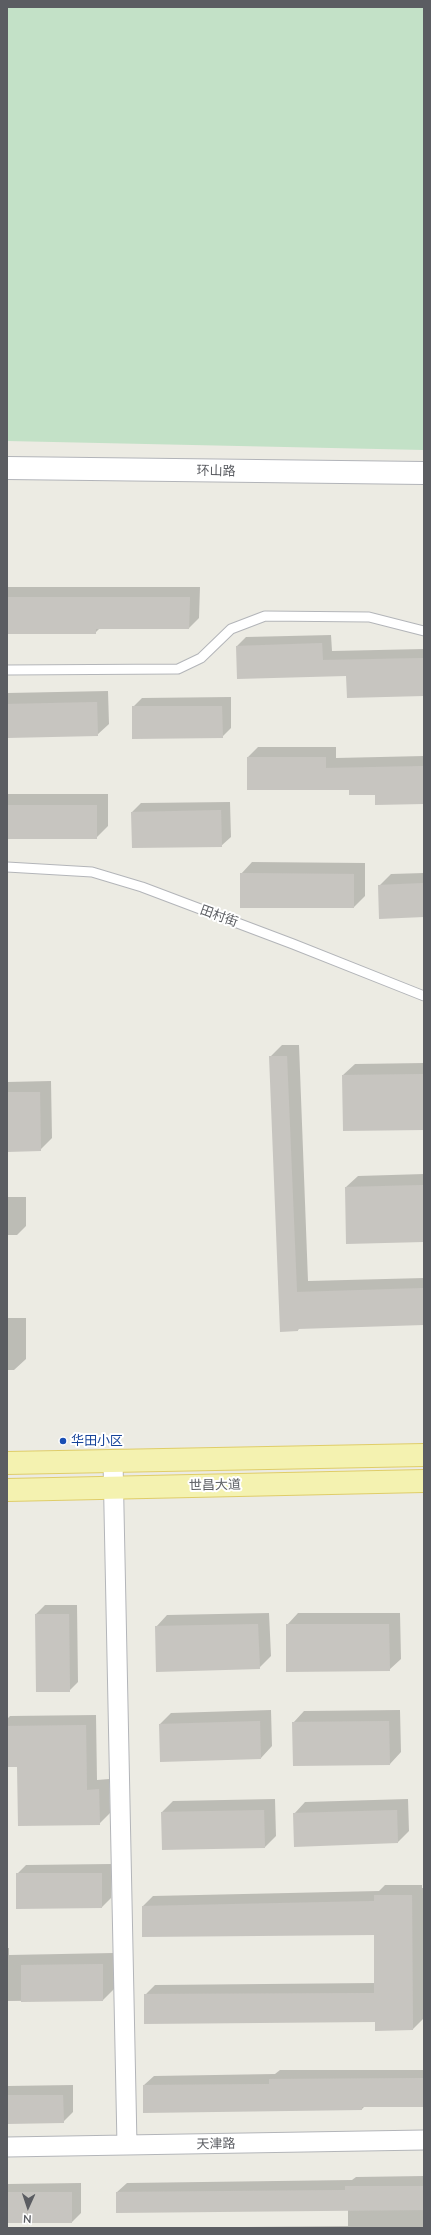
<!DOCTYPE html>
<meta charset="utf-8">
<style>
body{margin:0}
#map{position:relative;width:431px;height:2235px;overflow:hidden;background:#ecebe3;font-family:Lato,sans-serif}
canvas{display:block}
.frame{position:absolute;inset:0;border:8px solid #5b5d62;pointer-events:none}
.north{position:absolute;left:8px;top:2187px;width:40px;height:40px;-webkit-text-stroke:3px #fff;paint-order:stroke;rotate:183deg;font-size:11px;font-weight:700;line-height:16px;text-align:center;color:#5b5d62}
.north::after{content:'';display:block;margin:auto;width:14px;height:18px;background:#5b5d62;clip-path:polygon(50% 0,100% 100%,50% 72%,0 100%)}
</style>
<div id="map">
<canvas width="431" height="2235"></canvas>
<div class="frame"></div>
<div class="north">N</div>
</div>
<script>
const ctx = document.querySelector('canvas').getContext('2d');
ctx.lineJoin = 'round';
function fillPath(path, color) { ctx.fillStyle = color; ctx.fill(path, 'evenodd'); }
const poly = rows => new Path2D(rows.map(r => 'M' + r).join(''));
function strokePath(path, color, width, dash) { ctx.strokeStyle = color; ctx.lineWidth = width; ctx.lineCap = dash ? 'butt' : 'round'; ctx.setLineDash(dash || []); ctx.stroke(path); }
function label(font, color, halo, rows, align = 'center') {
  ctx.font = font + ' Lato,"Noto Sans SC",sans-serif'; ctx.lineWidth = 4; ctx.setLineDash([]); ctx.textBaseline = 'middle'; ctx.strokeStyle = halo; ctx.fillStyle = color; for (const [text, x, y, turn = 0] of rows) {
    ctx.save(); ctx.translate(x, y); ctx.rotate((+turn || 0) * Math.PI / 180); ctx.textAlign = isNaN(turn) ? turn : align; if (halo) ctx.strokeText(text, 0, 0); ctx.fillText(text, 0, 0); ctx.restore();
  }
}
const green = poly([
 [7,7,424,7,424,450,7,441]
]);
const shadow = poly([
 [7,587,200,587,199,618,189,628,100,628,95,633,7,633],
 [331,635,332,651,424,649,424,695,237,646,246,637],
 [108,691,109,724,97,735,7,737,7,693],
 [231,697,231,728,222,737,133,707,142,698],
 [258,747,336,747,336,758,424,756,424,803,350,789,248,757],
 [7,794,108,794,108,826,96,838,7,838],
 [230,802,231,837,221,846,133,847,132,812,141,803],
 [252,862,365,863,365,896,354,907,241,874],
 [424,873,424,916,379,886,391,874],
 [282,1045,299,1045,308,1281,424,1278,424,1324,300,1328,298,1330,270,1057],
 [424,1063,424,1129,343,1075,355,1064],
 [51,1081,52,1138,40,1150,7,1151,7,1082],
 [424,1174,424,1241,346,1187,358,1176],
 [7,1197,26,1197,26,1226,17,1235,7,1235],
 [7,1318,26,1318,26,1359,14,1370,7,1370],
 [45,1605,77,1605,78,1682,69,1691,36,1614],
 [269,1613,271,1656,259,1668,156,1627,167,1615],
 [298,1613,400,1613,401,1659,389,1670,287,1625],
 [271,1710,272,1746,261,1758,160,1724,171,1713],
 [400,1710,401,1752,390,1764,293,1723,304,1711],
 [96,1715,97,1780,109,1779,110,1813,99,1824,18,1766,7,1766,7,1719,10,1716],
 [275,1799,276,1836,265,1847,162,1812,173,1801],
 [408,1799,409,1831,398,1842,294,1814,305,1802],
 [111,1864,111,1898,102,1907,17,1874,26,1865],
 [385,1885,422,1885,422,1888,424,1888,423,2019,413,2029,376,2021,145,1995,155,1985,375,1983,375,1934,143,1906,153,1896,379,1891],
 [7,1948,9,1948,9,1955,113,1953,114,1989,103,2000,7,2001],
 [280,2070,424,2070,424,2106,365,2106,362,2109,144,2085,154,2076,275,2074],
 [73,2085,73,2112,63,2122,7,2123,7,2086],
 [424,2176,424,2228,139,2228,348,2226,348,2210,117,2192,127,2183,352,2180,356,2177],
 [81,2183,81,2213,72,2222,7,2222,7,2184]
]);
const building = poly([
 [7,597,190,597,189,629,96,629,96,634,7,634],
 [322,643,323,660,424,658,424,696,347,698,346,676,237,679,236,646],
 [97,702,98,736,7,738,7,704],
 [132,706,222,706,223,738,132,739],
 [247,757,326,757,326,768,424,766,424,804,375,805,375,795,349,795,349,790,247,790],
 [7,805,97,805,97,839,7,839],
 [221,810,222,847,132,848,131,812],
 [240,873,354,874,354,908,240,908],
 [424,883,424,917,379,919,378,885],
 [269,1056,287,1056,297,1292,424,1288,424,1325,298,1329,298,1331,280,1332],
 [424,1074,424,1130,343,1131,342,1075],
 [7,1092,40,1092,41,1151,7,1152],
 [424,1185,424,1242,346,1244,345,1187],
 [35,1614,69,1614,70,1692,36,1692],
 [258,1624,260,1669,156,1672,155,1626],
 [286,1624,389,1624,390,1671,286,1672],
 [260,1721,261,1759,160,1762,159,1724],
 [389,1721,390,1765,293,1766,292,1722],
 [86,1725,87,1790,99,1789,100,1825,18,1826,17,1767,7,1767,7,1726],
 [264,1810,265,1848,162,1850,161,1812],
 [397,1810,398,1843,294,1847,293,1813],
 [16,1873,102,1873,102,1908,16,1909],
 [374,1895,412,1895,413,2030,375,2031,375,2022,144,2024,144,1994,374,1993,374,1935,142,1937,142,1906,374,1901],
 [103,1964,103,2001,21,2002,21,1965],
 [424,2078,424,2107,362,2107,362,2110,143,2113,143,2085,269,2084,269,2079],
 [7,2095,63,2095,64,2123,7,2124],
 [345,2186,424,2186,424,2210,116,2213,116,2192,345,2190],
 [7,2192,72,2192,72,2223,7,2223]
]);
const lane = poly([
 [7,670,178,669,201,658,231,629,265,616,369,617,424,631],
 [7,867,92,872,142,887,293,944,424,996]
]);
const street = poly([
 [113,1461,127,2145],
 [7,2147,424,2140]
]);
const secondary = poly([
 [7,468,424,473]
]);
const primary = poly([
 [7,1463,424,1455],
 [7,1490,424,1481]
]);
const markers = [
 [63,1441,4,"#1a4fb4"]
];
const streetNames = [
 ["环山路",216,471,1],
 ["田村街",219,916,20],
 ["世昌大道",215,1485,-1],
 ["天津路",216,2144,-1]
];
const transitNames = [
 ["华田小区",71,1441]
];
fillPath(green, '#c3e1c7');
fillPath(shadow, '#0003');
fillPath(building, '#c7c5c0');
strokePath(lane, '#b3b5b9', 11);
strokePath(street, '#b3b5b9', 21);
strokePath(secondary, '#b2b4b9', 24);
strokePath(primary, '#dfcd69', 24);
strokePath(lane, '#fff', 9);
strokePath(street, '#fff', 19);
strokePath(secondary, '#fff', 22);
strokePath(primary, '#f4f2b0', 22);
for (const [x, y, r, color] of markers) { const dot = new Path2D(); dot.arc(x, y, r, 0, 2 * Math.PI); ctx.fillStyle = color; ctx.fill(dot); strokePath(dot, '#fff', 1.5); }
label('13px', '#5b5d62', '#fff', streetNames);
label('13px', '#164399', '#fff', transitNames, 'left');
</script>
